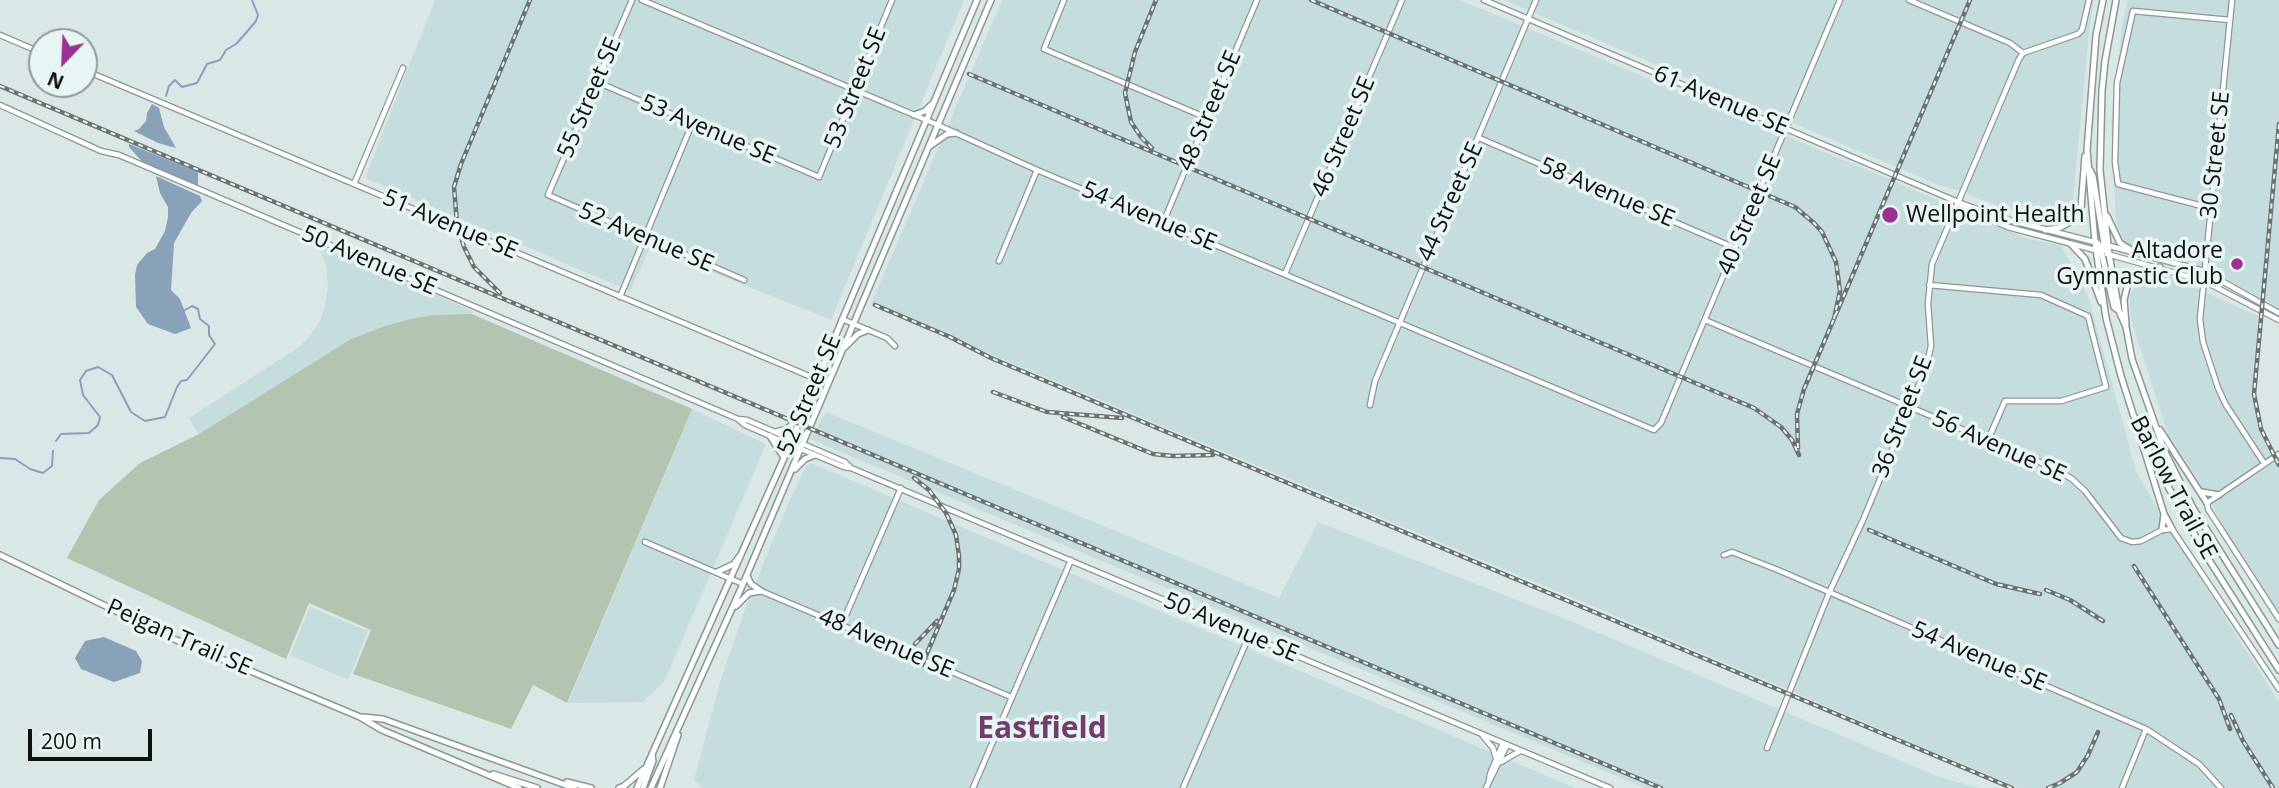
<!DOCTYPE html>
<style>
body{margin:0}
#map{position:relative;width:2279px;height:788px;overflow:hidden;background:#dae7e7;font-family:"Open Sans",sans-serif}
canvas{display:block}
.north{position:absolute;left:28px;top:28px;width:70px;height:70px;box-sizing:border-box;background:#e7f5f5;border:2px solid #909a9a;border-radius:50%;rotate:203deg;font-size:19px;font-weight:700;line-height:28px;text-align:center;color:#0d1111}
.north::after{content:'';display:block;margin:auto;width:24px;height:32px;background:#9a3193;clip-path:polygon(50% 0,100% 100%,50% 72%,0 100%)}
.scale{position:absolute;left:28px;top:729px;width:124px;height:32px;box-sizing:border-box;border:4px solid #0d1111;border-top:0;padding-left:9px;font-size:21px;line-height:24px;white-space:nowrap;color:#0d1111;-webkit-text-stroke:5px #e7f5f5;paint-order:stroke}
</style>
<div id="map">
<canvas width="2279" height="788"></canvas>
<div class="north">N</div>
<div class="scale">200 m</div>
</div>
<script>
const ctx = document.querySelector('canvas').getContext('2d');
ctx.lineJoin = 'round';
function fillPath(path, color) { ctx.fillStyle = color; ctx.fill(path, 'evenodd'); }
const poly = rows => new Path2D(rows.map(r => 'M' + r).join(''));
function strokePath(path, color, width, dash) { ctx.strokeStyle = color; ctx.lineWidth = width; ctx.lineCap = dash ? 'butt' : 'round'; ctx.setLineDash(dash || []); ctx.stroke(path); }
function label(font, color, halo, rows, align = 'center') {
  ctx.font = font + ' "Open Sans",sans-serif'; ctx.lineWidth = 7; ctx.setLineDash([]); ctx.textBaseline = 'middle'; ctx.strokeStyle = halo; ctx.fillStyle = color; for (const [text, x, y, turn = 0] of rows) {
    ctx.save(); ctx.translate(x, y); ctx.rotate((+turn || 0) * Math.PI / 180); ctx.textAlign = isNaN(turn) ? turn : align; if (halo) ctx.strokeText(text, 0, 0); ctx.fillText(text, 0, 0); ctx.restore();
  }
}
const built = poly([
 [435,0,964,0,831,320,650,247,630,291,365,178],
 [1002,0,1460,0,1896,182,1942,202,1947,210,1966,212,2025,238,2061,245,2089,299,2136,471,2171,532,2279,702,2279,788,2018,788,1585,603,871,304],
 [1504,0,2094,0,2089,33,2073,200,2063,210,2050,216,2038,218,1998,206,1974,197,1966,192,1941,186],
 [2128,0,2279,0,2279,308,2210,270,2161,256,2126,243,2116,223,2111,121,2123,19],
 [317,244,473,311,472,314,433,315,411,319,385,326,351,339,199,434,189,418,299,347,309,337,320,321,324,310,328,287,326,265],
 [2154,273,2186,280,2198,289,2258,316,2255,379,2257,426,2270,454,2279,450,2279,614,2235,547,2200,483,2168,434,2131,320,2130,296,2139,278],
 [692,409,766,444,665,680,643,702,568,703],
 [826,412,1279,598,1318,522,1573,622,1939,777,1978,788,1645,788,810,439],
 [811,463,1075,575,1575,788,703,788,694,780,720,682,746,606,791,497,806,466],
 [310,607,368,631,348,680,290,655]
]);
const green = poly([
 [472,314,692,409,567,703,533,685,511,729,353,674,371,630,309,603,286,659,67,558,99,500,140,463,199,434,351,339,385,326,411,319,433,315]
]);
const water = poly([
 [152,104,159,108,164,127,176,148,158,143,134,131,139,129,146,121,147,113],
 [129,144,198,172,198,188,147,167,129,147],
 [156,176,200,196,202,201,191,213,174,243,171,290,180,299,191,328,175,334,148,324,136,307,135,275,137,265,147,253,155,249,165,231,168,217,168,207,160,193],
 [104,637,136,651,142,661,140,673,114,682,81,669,75,658,85,641]
]);
const stream = poly([
 [166,96,169,86,175,80,182,87,197,83,207,64,220,60,226,50,236,44,245,34,256,21,258,15,252,0],
 [56,441,61,434,89,433,98,425,100,417,83,395,80,380,86,371,98,367,112,375,131,412,145,421,165,417,177,387,181,381,187,380,215,344,209,335,209,326,200,319,198,309,192,306,185,310],
 [0,458,15,459,30,469,43,473,52,466,53,451]
]);
const minor = poly([
 [632,0,548,195,744,280],
 [642,0,938,125,1037,170,1654,430,1661,423,1677,385,1840,0],
 [1064,0,1044,49,1207,118],
 [1484,0,1958,202,2001,218,2098,243],
 [1909,0,2010,43,2023,53],
 [2232,0,2200,319,2203,342,2218,388,2226,405,2264,463],
 [0,35,42,53],
 [84,70,816,379],
 [597,82,819,177,892,0],
 [0,105,101,151,119,155,738,419,745,425,770,436,844,467,851,468],
 [1479,138,1735,248],
 [354,184,403,68],
 [1962,205,1971,211,2008,227,2099,251],
 [2210,208,2118,184,2115,162,2117,83,2133,11,2230,20],
 [1163,223,1257,0],
 [2106,245,2204,271,2279,313],
 [2107,254,2204,281,2279,320],
 [999,261,1037,170],
 [1285,274,1402,0],
 [1929,285,2041,295,2088,316,2106,387,2061,401,2005,401,1988,440],
 [620,297,692,124],
 [842,319,887,338,895,346],
 [1705,320,2056,469,2072,479,2085,491,2121,538,2132,542,2141,541,2162,530,2172,529,2279,689],
 [1370,405,1375,381,1536,0],
 [738,419,747,420,845,462,851,468,1610,788],
 [2279,454,2207,503,2208,509,2279,619],
 [645,542,743,584],
 [1724,555,1732,552,1778,570,2146,729,2199,764,2221,788],
 [761,591,1011,697],
 [842,624,901,488],
 [1483,736,1493,748,1496,758],
 [1767,748,1829,593,1863,520,1926,368,1931,346,1928,304,1932,264,2019,59,2023,53,2078,34,2082,30,2089,0],
 [1501,762,1520,751],
 [1489,781,1490,774,1503,743],
 [973,788,1071,560],
 [1183,788,1249,636],
 [1486,788,1507,745],
 [2122,788,2146,729]
]);
const major = poly([
 [2103,0,2096,35,2087,150,2095,242,2106,318,2121,376,2133,414,2154,461,2204,552,2279,670],
 [2116,0,2105,61,2102,91,2100,170,2109,254,2119,311,2126,327,2132,359,2164,450,2193,508,2279,645],
 [914,115,925,111,931,105],
 [930,146,947,134,956,133],
 [2090,170,2093,176,2105,250,2109,254],
 [2107,216,2120,243,2136,253],
 [2045,230,2059,228,2075,219,2081,208,2085,156],
 [2095,242,2100,246,2114,307,2118,310],
 [2071,244,2085,259,2101,302],
 [2126,324,2124,300,2128,283,2140,273,2160,267],
 [845,347,858,334,868,330],
 [2160,430,2207,503],
 [776,432,787,429,799,418],
 [2139,433,2164,514,2172,529],
 [770,436,783,456],
 [795,469,805,459,815,455],
 [2202,492,2219,495],
 [2162,530,2164,514],
 [0,555,174,639,360,717,382,730,519,788],
 [717,572,734,564,739,557],
 [747,576,751,584,761,591],
 [736,606,749,593,761,591],
 [363,717,383,719,574,788],
 [493,774,537,788],
 [567,782,591,788],
 [619,788,624,786,644,769],
 [637,788,784,458,977,0],
 [643,788,653,761,652,754],
 [651,788,743,584,991,0],
 [660,788,678,735]
]);
const rail = poly([
 [1311,0,1795,207,1814,223,1822,232,1836,262,1840,291,1834,319],
 [969,74,1754,408,1781,427,1792,440,1799,455],
 [0,86,1661,788],
 [2279,124,2254,394,2261,429,2279,465],
 [1152,148,1141,137,1131,122,1125,93,1135,52,1156,0],
 [500,293,474,267,464,247,457,223,454,187,461,164,530,0],
 [875,305,950,337,991,358,2012,788],
 [993,392,1047,412,1122,418],
 [1063,417,1153,454,1173,456,1213,455],
 [1798,448,1797,414,1804,389,1970,0],
 [914,478,929,490,946,513,956,535,959,556,959,569,954,590,922,665],
 [1869,530,1996,584,2040,594],
 [2134,566,2219,699,2230,729],
 [2046,590,2070,600,2103,621],
 [915,644,937,621],
 [2231,715,2243,741,2273,788],
 [2048,788,2060,783,2077,772,2088,755,2098,732]
]);
const markers = [
 [1890,215,9,"#9a3193"],
 [2237,264,7,"#9a3193"]
];
const streetNames = [
 ["53 Street SE",856,88,-68],
 ["55 Street SE",590,98,-67],
 ["61 Avenue SE",1721,101,23],
 ["48 Street SE",1210,111,-67],
 ["53 Avenue SE",708,130,23],
 ["46 Street SE",1344,137,-67],
 ["30 Street SE",2216,155,-84],
 ["58 Avenue SE",1607,193,23],
 ["44 Street SE",1451,202,-66],
 ["40 Street SE",1750,215,-67],
 ["54 Avenue SE",1149,217,23],
 ["51 Avenue SE",450,225,23],
 ["52 Avenue SE",646,238,23],
 ["50 Avenue SE",369,261,23],
 ["52 Street SE",810,395,-67],
 ["36 Street SE",1903,417,-69],
 ["56 Avenue SE",1999,447,24],
 ["Barlow Trail SE",2173,488,62],
 ["50 Avenue SE",1231,628,23],
 ["Peigan Trail SE",179,638,24],
 ["48 Avenue SE",886,644,23],
 ["54 Avenue SE",1979,657,23]
];
const poiNames = [
 ["Wellpoint Health",1906,215],
 ["Altadore",2223,251,"right"],
 ["Gymnastic Club",2223,277,"right"]
];
const districtNames = [
 ["Eastfield",1042,729]
];
fillPath(built, '#c6dddd');
fillPath(green, '#b3c5b1');
fillPath(water, '#8aa1ba');
strokePath(stream, '#8aa1ba', 2);
strokePath(minor, '#8a9797', 7);
strokePath(major, '#8a9797', 8);
strokePath(minor, '#fff', 4.5);
strokePath(major, '#fff', 5);
strokePath(rail, '#6a7272', 4.5);
strokePath(rail, '#e7f5f5', 2, [5]);
for (const [x, y, r, color] of markers) { const dot = new Path2D(); dot.arc(x, y, r, 0, 2 * Math.PI); ctx.fillStyle = color; ctx.fill(dot); strokePath(dot, '#e7f5f5', 2.5); }
label('23px', '#0d1111', '#e7f5f5', streetNames);
label('23px', '#0d1111', '#e7f5f5', poiNames, 'left');
label('bold 30px', '#723d6d', '#e7f5f5', districtNames);
</script>
